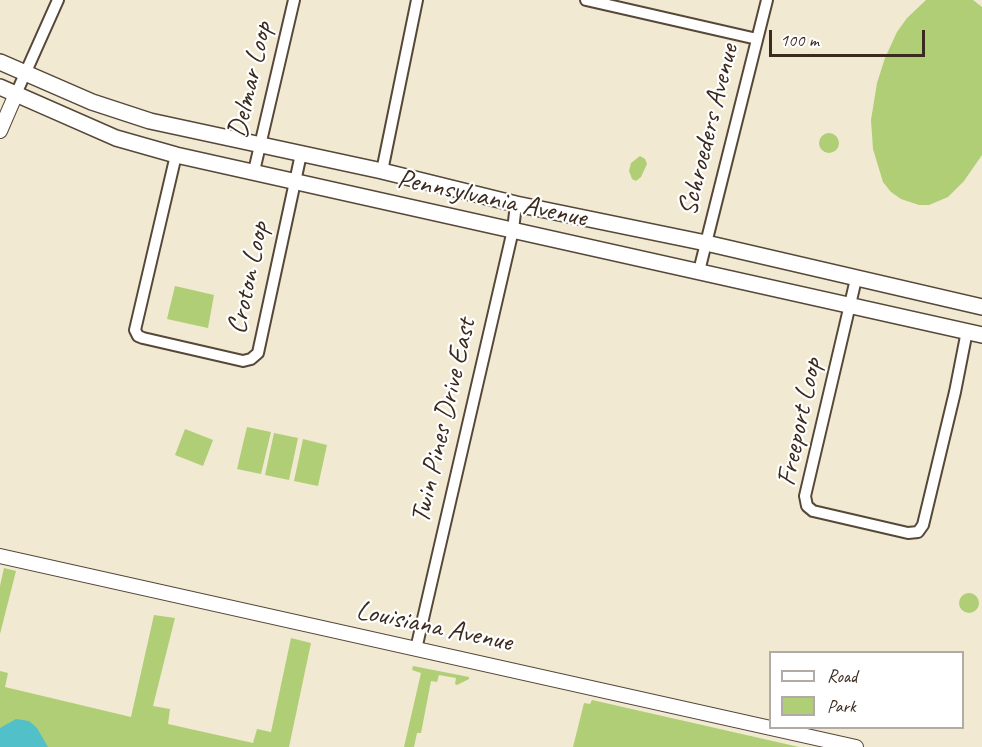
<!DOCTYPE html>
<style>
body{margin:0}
#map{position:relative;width:982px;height:747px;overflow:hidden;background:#f1e9d1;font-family:Caveat,sans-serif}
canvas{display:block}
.legend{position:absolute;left:769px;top:651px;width:195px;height:78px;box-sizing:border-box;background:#fff;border:2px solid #b1aaa5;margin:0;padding:8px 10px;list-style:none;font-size:18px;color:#3b2a1e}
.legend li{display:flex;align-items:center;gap:12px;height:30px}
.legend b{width:30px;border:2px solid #b1aaa5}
.scale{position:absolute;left:769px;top:30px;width:156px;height:27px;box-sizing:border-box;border:3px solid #3b2a1e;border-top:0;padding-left:8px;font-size:18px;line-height:21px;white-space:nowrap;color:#3b2a1e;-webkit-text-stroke:4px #fff;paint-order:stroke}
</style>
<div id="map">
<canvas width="982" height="747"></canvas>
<ul class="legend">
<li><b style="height:8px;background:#fff"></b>Road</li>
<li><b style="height:16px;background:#b0ce75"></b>Park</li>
</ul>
<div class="scale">100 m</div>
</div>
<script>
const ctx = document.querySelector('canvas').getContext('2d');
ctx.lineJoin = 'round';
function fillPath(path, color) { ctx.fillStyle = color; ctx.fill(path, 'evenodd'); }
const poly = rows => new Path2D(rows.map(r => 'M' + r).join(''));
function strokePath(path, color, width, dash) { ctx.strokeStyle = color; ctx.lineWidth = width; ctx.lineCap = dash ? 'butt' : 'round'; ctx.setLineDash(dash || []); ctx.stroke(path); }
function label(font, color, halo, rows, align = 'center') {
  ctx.font = font + ' Caveat,sans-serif'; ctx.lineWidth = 4.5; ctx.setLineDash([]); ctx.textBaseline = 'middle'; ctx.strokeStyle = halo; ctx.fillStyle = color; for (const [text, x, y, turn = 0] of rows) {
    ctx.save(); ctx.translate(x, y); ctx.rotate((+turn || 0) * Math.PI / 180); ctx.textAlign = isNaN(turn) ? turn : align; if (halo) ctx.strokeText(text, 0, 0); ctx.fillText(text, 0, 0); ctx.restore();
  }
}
const green = poly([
 [926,0,973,0,982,7,982,155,964,181,948,197,929,205,919,205,901,199,891,192,883,182,873,149,871,120,877,83,885,58,897,32,907,18],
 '819 143a10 10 0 1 1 20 0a10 10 0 1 1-20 0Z',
 [640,156,645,159,647,164,641,177,636,181,632,179,629,171,631,163],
 [175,286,214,295,208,328,167,319],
 [247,427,271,432,261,474,237,469],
 [185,429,213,440,203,466,175,455],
 [274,433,298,438,289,480,265,475],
 [303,439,327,445,318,486,294,481],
 [4,568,16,571,0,634,0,586],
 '959 603a10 10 0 1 1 20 0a10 10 0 1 1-20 0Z',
 [154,615,175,618,153,706,170,709,168,724,253,743,257,729,271,732,291,638,311,643,289,747,37,747,0,734,0,671,8,673,5,687,131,717],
 [413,666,469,677,469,679,457,685,455,684,456,678,439,675,437,682,431,681,421,733,417,733,414,747,404,747,421,673,412,670],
 [592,700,799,747,573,747,584,703,590,704]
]);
const water = poly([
 [16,719,29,721,37,728,48,747,0,747,0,728]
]);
const street = poly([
 [586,0,757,39],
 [16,94,58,0],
 [176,155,135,330,138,336,143,338,243,361,251,359,258,353,301,154],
 [254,171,294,0],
 [382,171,417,0],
 [699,271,767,0],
 [856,279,805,496,807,506,813,511,908,533,918,532,923,525,955,392,967,331],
 [416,649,513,230,516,204]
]);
const secondary = poly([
 [0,131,16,94],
 [0,556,856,747]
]);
const primary = poly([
 [0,62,92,102,150,121,382,171,516,204,706,243,982,307],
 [0,87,116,138,176,155,982,335]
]);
const streetNames = [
 ["Delmar Loop",251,80,-77],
 ["Schroeders Avenue",709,130,-76],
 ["Pennsylvania Avenue",492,199,12],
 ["Croton Loop",249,278,-78],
 ["Twin Pines Drive East",444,421,-77],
 ["Freeport Loop",800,422,-78],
 ["Louisiana Avenue",434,627,12]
];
fillPath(green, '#b0ce75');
fillPath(water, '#52c0c8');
strokePath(street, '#564739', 14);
strokePath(secondary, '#564739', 16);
strokePath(primary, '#564739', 18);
strokePath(street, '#fff', 10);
strokePath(secondary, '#fff', 14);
strokePath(primary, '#fff', 15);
label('28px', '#3b2a1e', '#fff', streetNames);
</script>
